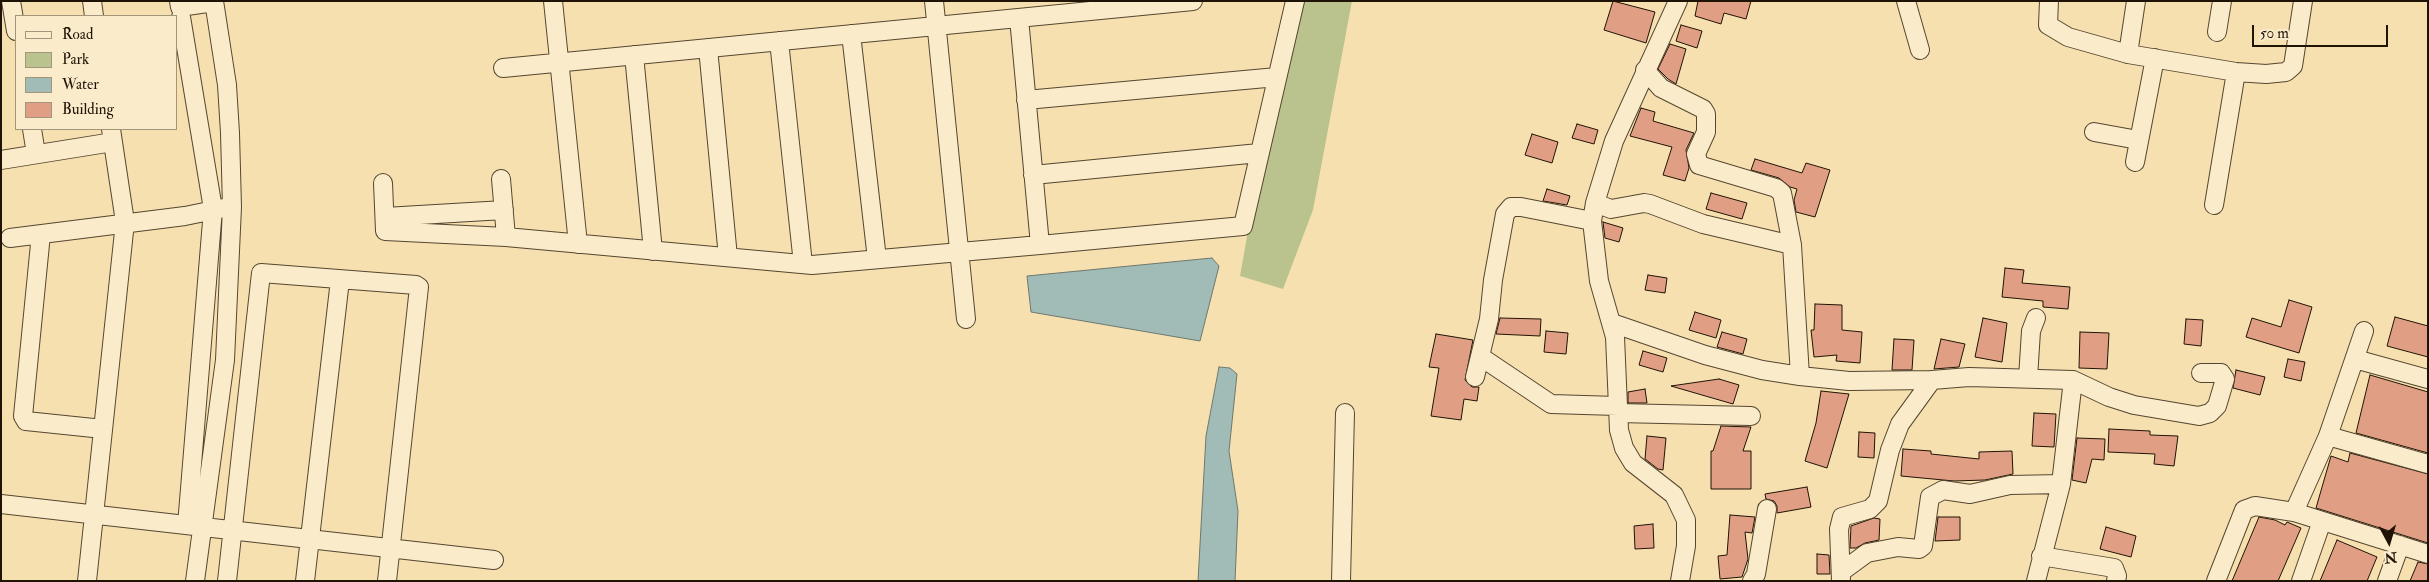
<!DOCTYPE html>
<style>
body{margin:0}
#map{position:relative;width:2429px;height:582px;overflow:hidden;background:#f7e0af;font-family:"IM FELL Double Pica",serif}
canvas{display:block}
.frame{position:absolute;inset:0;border:2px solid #1f1305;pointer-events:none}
.legend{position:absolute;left:15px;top:15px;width:162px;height:115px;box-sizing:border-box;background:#faebcb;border:1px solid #a2957c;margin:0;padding:6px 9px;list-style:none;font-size:15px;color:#1f1305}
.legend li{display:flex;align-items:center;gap:10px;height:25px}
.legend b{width:25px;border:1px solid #a2957c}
.north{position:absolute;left:2364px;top:517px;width:50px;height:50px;-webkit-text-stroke:4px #faebcb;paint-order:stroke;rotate:174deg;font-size:14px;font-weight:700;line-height:20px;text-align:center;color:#1f1305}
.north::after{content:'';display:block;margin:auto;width:18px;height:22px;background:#1f1305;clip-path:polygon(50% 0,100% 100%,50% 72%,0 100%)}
.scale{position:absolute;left:2252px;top:25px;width:136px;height:22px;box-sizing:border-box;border:2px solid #1f1305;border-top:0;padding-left:6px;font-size:15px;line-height:18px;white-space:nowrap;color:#1f1305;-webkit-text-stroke:4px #faebcb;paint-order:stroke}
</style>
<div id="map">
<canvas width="2429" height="582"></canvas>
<div class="frame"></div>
<ul class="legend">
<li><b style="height:6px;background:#faebcb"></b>Road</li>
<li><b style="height:14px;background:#bac38d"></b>Park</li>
<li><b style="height:14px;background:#a1bbb6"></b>Water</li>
<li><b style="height:14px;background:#e09f85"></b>Building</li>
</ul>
<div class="north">N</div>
<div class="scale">50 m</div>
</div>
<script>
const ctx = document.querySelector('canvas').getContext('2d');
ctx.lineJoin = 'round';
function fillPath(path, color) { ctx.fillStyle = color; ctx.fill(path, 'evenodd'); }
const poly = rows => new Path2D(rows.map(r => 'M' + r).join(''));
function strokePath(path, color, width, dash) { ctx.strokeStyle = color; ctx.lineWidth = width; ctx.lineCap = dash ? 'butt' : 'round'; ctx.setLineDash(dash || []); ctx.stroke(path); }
const green = poly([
 [1304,1,1352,1,1313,210,1283,289,1240,276,1250,220]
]);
const water = poly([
 [1212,258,1219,266,1200,341,1031,312,1027,276,1212,258],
 [1219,367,1230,368,1237,374,1229,451,1238,511,1235,581,1198,581,1206,436,1219,367]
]);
const building = poly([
 [1613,1,1655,12,1646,43,1604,30,1613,1],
 [1698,1,1751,1,1746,19,1724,13,1721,24,1695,16,1698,1],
 [1681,25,1702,31,1697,48,1676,41,1681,25],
 [1670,44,1686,49,1676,84,1668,79,1658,69,1670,44],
 [1641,108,1655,112,1653,121,1694,133,1686,150,1689,168,1685,181,1663,175,1672,147,1630,136,1641,108],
 [1577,124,1598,130,1594,144,1572,138,1577,124],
 [1532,134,1558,142,1552,163,1525,155,1532,134],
 [1755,159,1802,173,1806,163,1830,170,1815,217,1796,212,1794,200,1797,189,1790,187,1779,178,1751,170,1755,159],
 [1547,189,1570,196,1567,205,1543,201,1547,189],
 [1711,193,1747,203,1742,219,1706,209,1711,193],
 [1603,222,1623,228,1619,242,1605,238,1603,222],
 [2005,268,2024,270,2022,283,2070,287,2068,309,2043,307,2043,301,2002,297,2005,268],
 [1648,275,1667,278,1665,293,1645,290,1648,275],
 [2289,300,2312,307,2299,353,2246,337,2252,318,2281,327,2289,300],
 [1815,304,1842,305,1842,330,1862,332,1860,363,1836,361,1837,355,1814,357,1811,330,1814,330,1815,304],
 [1695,312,1721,320,1716,338,1689,330,1695,312],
 [2395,317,2428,326,2428,357,2387,346,2395,317],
 [1500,318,1541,319,1540,336,1496,334,1500,318],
 [1983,318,2007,323,2002,362,1975,357,1983,318],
 [2186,319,2203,320,2201,346,2184,344,2186,319],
 [1546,331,1568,333,1566,354,1544,352,1546,331],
 [1722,332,1747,339,1743,354,1717,347,1722,332],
 [2080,332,2109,333,2107,369,2079,368,2080,332],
 [1436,334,1473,340,1465,380,1472,387,1479,387,1477,401,1464,399,1461,420,1431,416,1439,368,1429,367,1436,334],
 [1894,339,1914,340,1912,370,1892,370,1894,339],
 [1941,339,1965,344,1959,367,1934,369,1941,339],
 [1643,351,1667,358,1663,372,1639,365,1643,351],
 [2288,359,2305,362,2301,381,2284,377,2288,359],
 [2236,370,2265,377,2260,395,2233,388,2236,370],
 [2370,375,2428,392,2428,453,2356,433,2370,375],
 [1719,379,1739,385,1733,404,1671,386,1719,379],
 [1645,389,1647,403,1628,403,1628,392,1645,389],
 [1821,391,1849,394,1827,468,1805,461,1816,423,1821,391],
 [2034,413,2056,414,2054,447,2032,446,2034,413],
 [1721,426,1751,427,1743,451,1751,451,1751,489,1711,489,1711,451,1713,451,1721,426],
 [2109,429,2150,431,2150,435,2178,436,2174,466,2154,464,2155,454,2108,452,2109,429],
 [1859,432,1875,433,1874,458,1858,457,1859,432],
 [1647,436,1666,438,1663,470,1658,469,1645,459,1647,436],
 [2077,438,2105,439,2104,460,2092,459,2086,483,2072,480,2077,438],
 [1903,449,1931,451,1931,454,1979,459,1979,452,2012,451,2013,474,1985,480,1954,481,1901,476,1903,449],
 [2350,453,2428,474,2428,543,2316,508,2331,456,2348,462,2350,453],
 [1807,487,1811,507,1777,513,1777,506,1774,501,1766,499,1765,494,1807,487],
 [1730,515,1755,517,1752,533,1745,532,1748,559,1742,577,1720,579,1718,556,1727,555,1730,515],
 [1938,517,1960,517,1960,540,1935,541,1938,517],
 [2259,517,2275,520,2285,525,2287,522,2301,528,2278,581,2232,581,2259,517],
 [1874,518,1880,519,1879,540,1865,543,1856,548,1850,548,1851,526,1874,518],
 [1653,524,1654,548,1635,549,1634,526,1653,524],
 [2106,527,2136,536,2131,557,2100,549,2106,527],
 [2337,540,2377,557,2367,581,2320,581,2337,540],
 [1817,554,1829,555,1830,574,1817,574,1817,554],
 [2418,562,2428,564,2428,581,2410,581,2418,562]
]);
const minor = poly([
 [11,1,16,31],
 [92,1,94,16],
 [179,1,180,7,214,2],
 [553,1,578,244],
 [934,1,966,319],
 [1678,1,1614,141,1595,203,1592,221,1599,281,1615,337,1619,430,1624,448,1633,463,1674,495,1686,520,1686,546,1680,581],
 [1906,1,1920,50],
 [2049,1,2048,25,2068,37,2128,54,2236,72,2266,74,2286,72,2293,66,2303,1],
 [181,17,213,209,187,525],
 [1019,18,1040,245,1243,226,1295,1],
 [2217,32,2222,1],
 [851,34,877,259],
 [779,41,803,264],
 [708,48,728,257],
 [2128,54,2136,1],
 [634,55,653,251],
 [503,68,1193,1],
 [1645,70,1661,88,1703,109,1706,114,1706,132,1696,154,1699,165,1776,188,1782,193,1792,245,1800,376],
 [1026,100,1277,77],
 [32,129,36,154],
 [2094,132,2138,140],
 [1,160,113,142],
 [2135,162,2155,58],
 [1033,175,1259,153],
 [501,179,506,237],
 [383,183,385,231,506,237,812,265,1040,245],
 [1595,203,1611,209,1644,203,1650,204,1703,224,1792,245],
 [2214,205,2236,72],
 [385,217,504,210],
 [41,234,23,416,26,421,103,429],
 [10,238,185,216,224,208],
 [1612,323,1705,355,1762,370,1800,376,1849,381,1932,380,1969,377,2073,380,2109,397,2134,405,2199,416,2210,413,2217,406,2225,379,2221,373,2201,373],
 [1481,357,1551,404,1617,406],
 [2355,359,2428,379],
 [1475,377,1489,319,1493,280,1505,214,1511,207,1521,207,1592,221],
 [2028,378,2031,331,2036,318],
 [1618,413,1751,416],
 [2328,436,2428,464],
 [1,504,494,560],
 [2294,512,2328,436,2364,331],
 [2041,556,2114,568,2117,576,2116,581],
 [1841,572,1867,553,1898,547,1919,549,1923,546,1930,497,1943,490,1970,494,2010,485,2061,484],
 [87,581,125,222,111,129],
 [195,581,225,360,232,207,230,133,227,85,214,1],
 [227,581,261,273,416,285,419,287,387,581],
 [305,581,340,280],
 [1341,581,1345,413],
 [1752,581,1756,574,1767,509],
 [1841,581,1839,529,1842,517,1870,509,1878,501,1890,450,1900,424,1932,380],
 [2036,581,2061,484,2073,380],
 [2216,581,2244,510,2255,506,2294,512,2428,554],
 [2301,581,2322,521],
 [2387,581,2400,545]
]);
fillPath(green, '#bac38d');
fillPath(water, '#a1bbb6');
strokePath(water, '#6d786f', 1);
fillPath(building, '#e09f85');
strokePath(building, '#1f1305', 1);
strokePath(minor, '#554630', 20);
strokePath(minor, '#faebcb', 18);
</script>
